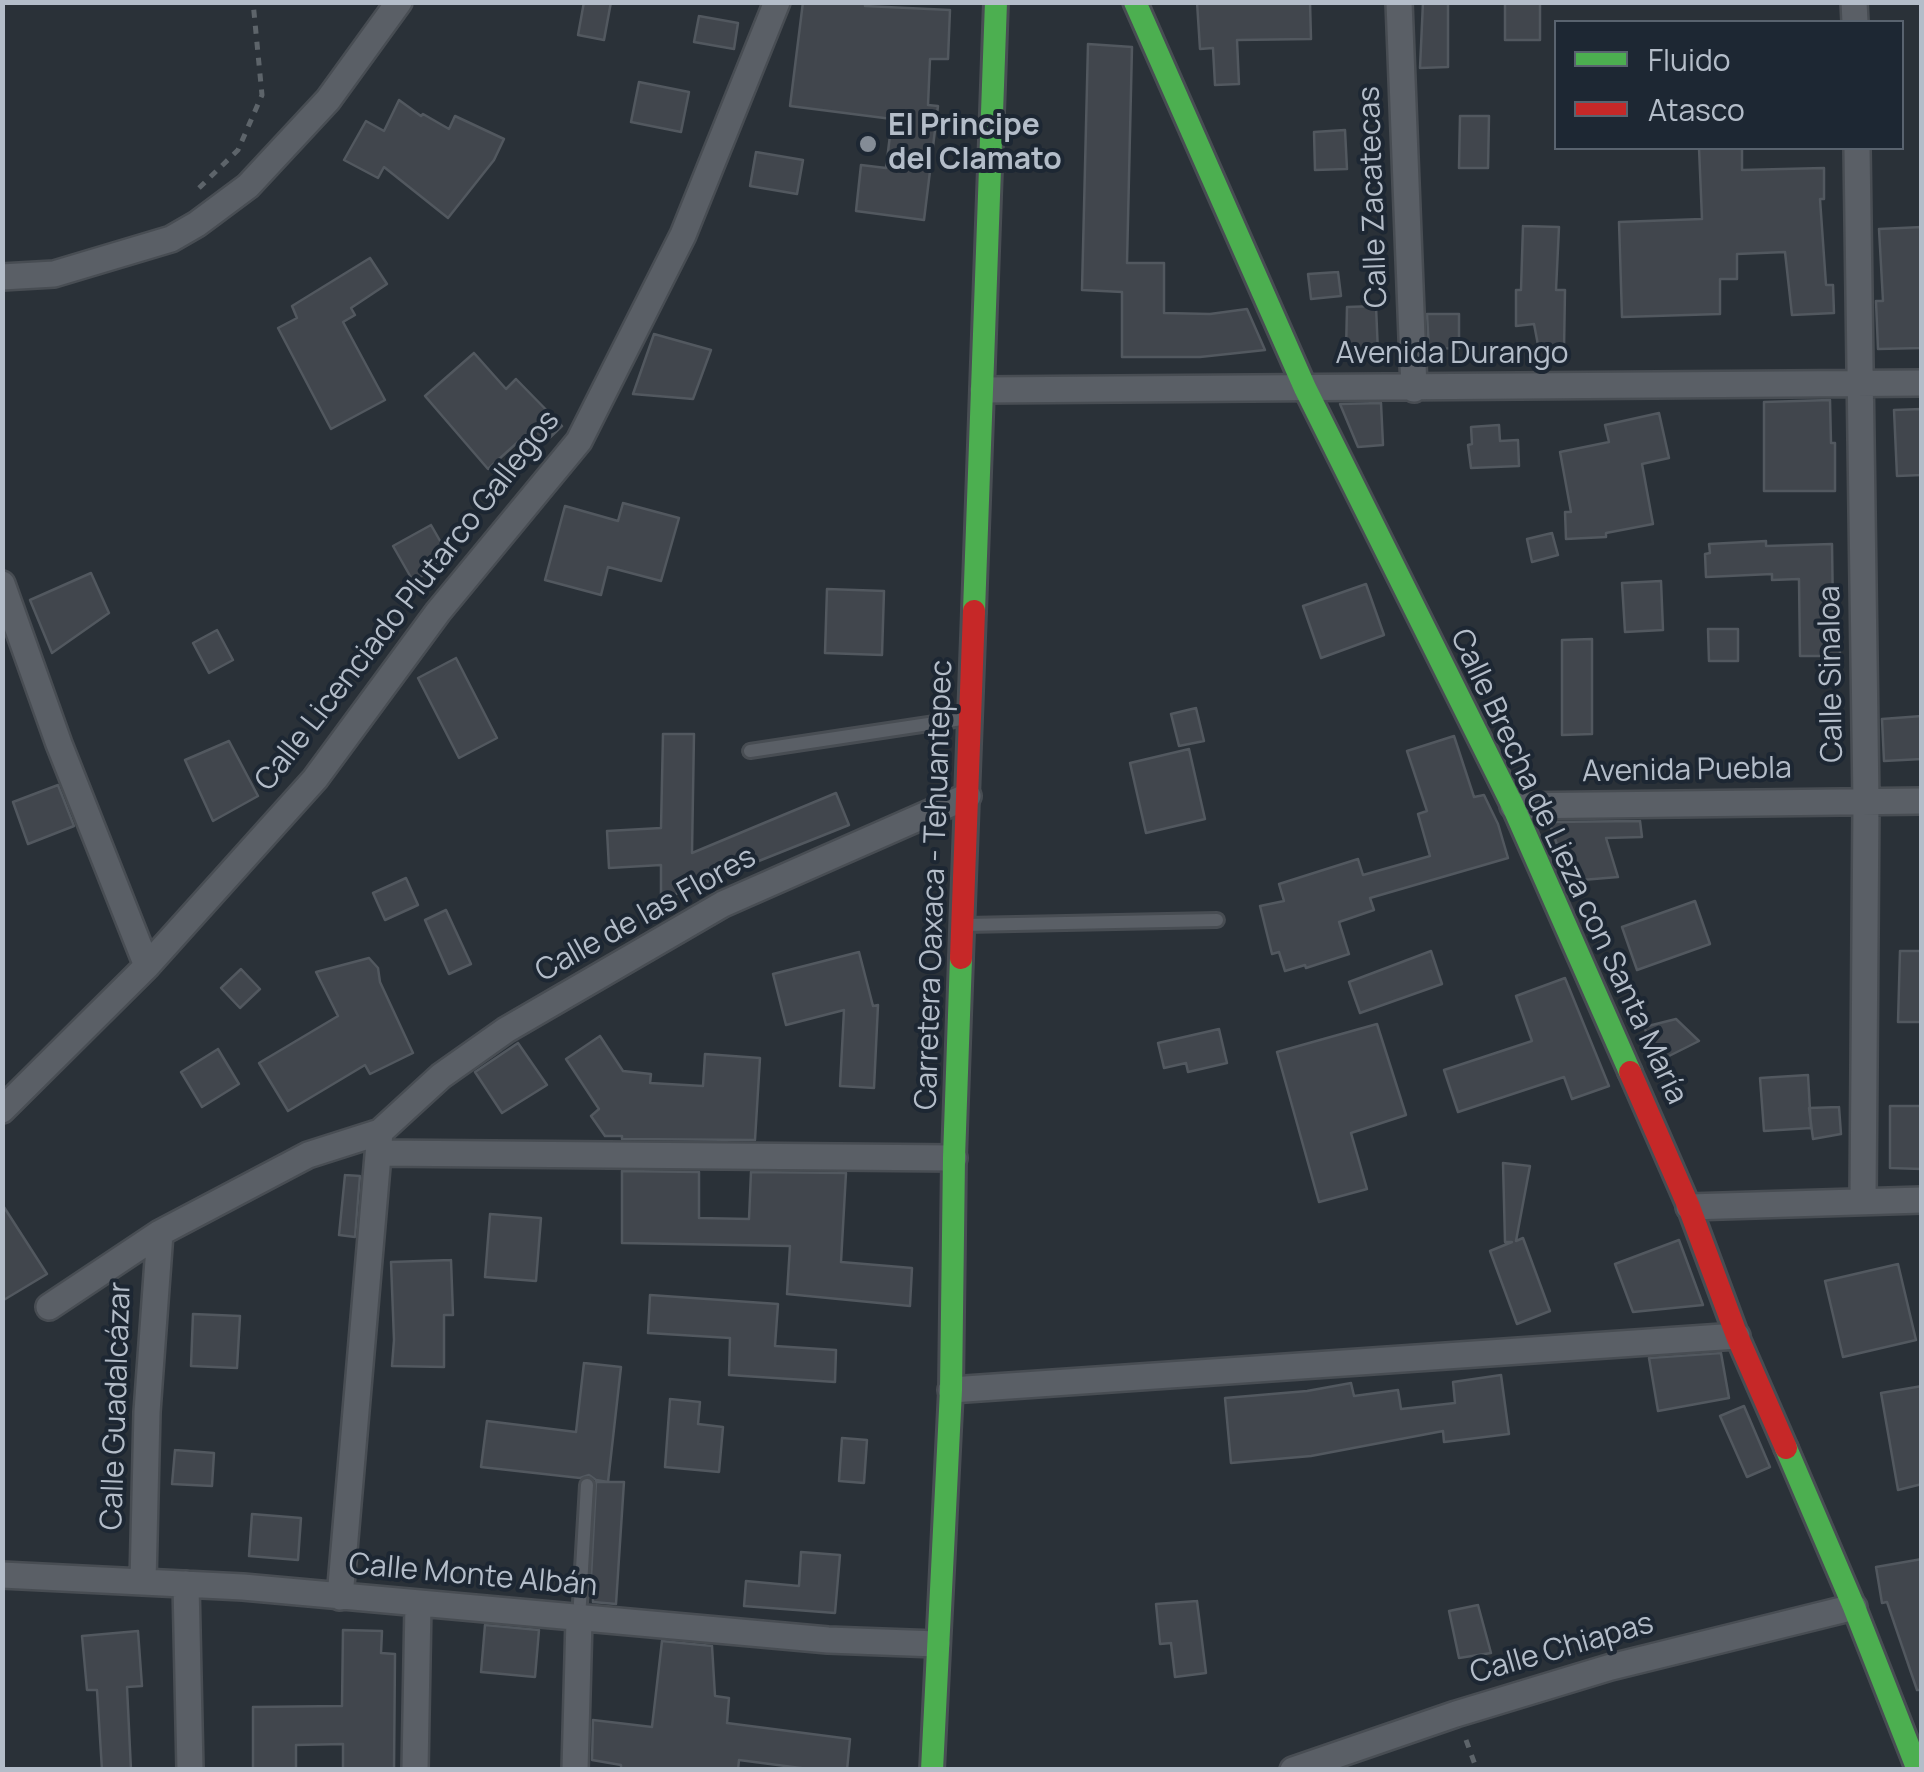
<!DOCTYPE html>
<meta charset="utf-8">
<style>
body{margin:0}
#map{position:relative;width:1924px;height:1772px;overflow:hidden;background:#2a3138;font-family:Manrope,sans-serif}
canvas{display:block}
.frame{position:absolute;inset:0;border:5px solid #b4bdc9;pointer-events:none}
.legend{position:absolute;left:1554px;top:20px;width:350px;height:130px;box-sizing:border-box;background:#1d2733;border:2px solid #59636f;margin:0;padding:12px 18px;list-style:none;font-size:30px;color:#b4bdc9}
.legend li{display:flex;align-items:center;gap:20px;height:50px}
.legend b{width:50px;border:2px solid #59636f}
</style>
<div id="map">
<canvas width="1924" height="1772"></canvas>
<div class="frame"></div>
<ul class="legend">
<li><b style="height:12px;background:#4caf50"></b>Fluido</li>
<li><b style="height:12px;background:#c62828"></b>Atasco</li>
</ul>
</div>
<script>
const ctx = document.querySelector('canvas').getContext('2d');
ctx.lineJoin = 'round';
function fillPath(path, color) { ctx.fillStyle = color; ctx.fill(path, 'evenodd'); }
const poly = rows => new Path2D(rows.map(r => 'M' + r).join(''));
function strokePath(path, color, width, dash) { ctx.strokeStyle = color; ctx.lineWidth = width; ctx.lineCap = dash ? 'butt' : 'round'; ctx.setLineDash(dash || []); ctx.stroke(path); }
function label(font, color, halo, rows, align = 'center') {
  ctx.font = font + ' Manrope,sans-serif'; ctx.lineWidth = 8; ctx.setLineDash([]); ctx.textBaseline = 'middle'; ctx.strokeStyle = halo; ctx.fillStyle = color; for (const [text, x, y, turn = 0] of rows) {
    ctx.save(); ctx.translate(x, y); ctx.rotate((+turn || 0) * Math.PI / 180); ctx.textAlign = isNaN(turn) ? turn : align; if (halo) ctx.strokeText(text, 0, 0); ctx.fillText(text, 0, 0); ctx.restore();
  }
}
const building = poly([
 [584,2,611,2,604,40,578,35,584,2],
 [803,2,865,2,865,6,950,10,948,59,930,59,928,105,938,106,924,220,856,211,861,165,886,168,892,119,790,106,803,2],
 [1197,2,1310,2,1311,39,1237,40,1239,84,1215,85,1213,48,1200,49,1197,2],
 [1423,2,1448,2,1448,67,1420,68,1423,2],
 [1505,3,1540,3,1540,40,1505,40,1505,3],
 [699,16,738,23,734,49,694,42,699,16],
 [1088,44,1132,47,1127,263,1164,263,1164,313,1210,314,1247,309,1265,350,1200,357,1122,357,1122,292,1082,290,1088,44],
 [639,82,689,92,681,132,631,122,639,82],
 [399,100,421,116,423,114,449,129,455,116,504,139,494,160,448,218,384,167,378,178,344,160,366,121,384,131,399,100],
 [1460,116,1489,116,1488,168,1459,168,1460,116],
 [1345,130,1347,169,1315,170,1314,132,1345,130],
 [1699,148,1742,148,1742,170,1824,168,1824,199,1820,199,1826,285,1833,285,1834,313,1792,315,1785,252,1737,254,1737,279,1720,279,1720,314,1622,317,1619,222,1702,219,1699,148],
 [756,152,803,160,797,194,750,186,756,152],
 [1523,226,1559,227,1556,290,1565,290,1564,350,1539,350,1534,324,1516,326,1516,290,1521,290,1523,226],
 [1922,227,1922,348,1878,349,1876,301,1883,301,1879,229,1922,227],
 [370,258,387,284,351,308,355,315,343,322,385,400,331,429,278,328,297,318,292,306,370,258],
 [1338,272,1341,296,1311,299,1308,274,1338,272],
 [1376,306,1378,353,1346,352,1347,307,1376,306],
 [1427,314,1459,314,1459,348,1429,349,1427,314],
 [654,334,711,350,693,399,633,394,654,334],
 [474,353,506,389,516,379,562,426,542,445,529,432,488,469,425,396,474,353],
 [1830,400,1831,443,1835,443,1835,491,1764,491,1764,402,1830,400],
 [1381,403,1383,445,1358,447,1340,404,1381,403],
 [1922,409,1922,475,1897,476,1894,410,1922,409],
 [1659,413,1669,458,1642,464,1653,524,1606,533,1606,537,1566,539,1565,512,1571,512,1560,452,1609,442,1605,425,1659,413],
 [1499,425,1500,441,1518,440,1519,466,1471,468,1468,445,1472,444,1471,427,1499,425],
 [623,503,679,518,661,581,608,567,601,595,545,580,565,506,618,521,623,503],
 [431,525,451,560,413,581,393,546,431,525],
 [1552,533,1558,555,1532,562,1527,539,1552,533],
 [1766,541,1766,546,1832,544,1833,612,1839,612,1840,656,1800,656,1799,579,1772,580,1772,574,1706,577,1705,554,1710,553,1709,544,1766,541],
 [91,573,109,613,52,653,30,600,91,573],
 [1661,581,1663,630,1625,632,1622,583,1661,581],
 [1366,584,1384,635,1321,658,1303,606,1366,584],
 [827,589,884,591,882,655,825,653,827,589],
 [1708,629,1738,629,1738,661,1709,661,1708,629],
 [217,630,233,660,209,673,193,643,217,630],
 [1592,639,1592,734,1562,735,1562,640,1592,639],
 [456,658,497,738,459,758,418,678,456,658],
 [1196,708,1204,741,1179,746,1171,714,1196,708],
 [1922,716,1922,759,1884,761,1882,719,1922,716],
 [663,734,694,734,692,853,836,793,849,825,661,900,661,865,609,868,607,831,661,828,663,734],
 [1454,736,1474,797,1484,795,1498,824,1508,858,1370,898,1374,910,1339,922,1349,954,1306,968,1305,965,1285,971,1279,952,1272,954,1260,906,1284,901,1279,884,1358,859,1363,875,1430,856,1418,814,1427,811,1407,751,1454,736],
 [229,741,258,796,213,821,185,760,229,741],
 [1189,749,1205,819,1146,833,1130,763,1189,749],
 [58,785,74,826,28,844,13,802,58,785],
 [1640,821,1642,837,1606,838,1618,877,1570,881,1549,822,1640,821],
 [406,878,418,905,385,920,373,893,406,878],
 [1695,901,1710,944,1637,970,1622,927,1695,901],
 [446,910,471,964,449,974,425,920,446,910],
 [1431,951,1442,984,1360,1013,1349,982,1431,951],
 [1900,951,1922,951,1922,1022,1898,1022,1900,951],
 [859,952,873,1006,878,1005,874,1088,840,1086,844,1010,786,1025,773,974,859,952],
 [369,958,378,968,380,982,413,1053,370,1074,365,1065,288,1111,259,1063,338,1016,316,972,369,958],
 [241,969,260,989,240,1008,221,988,241,969],
 [1565,978,1609,1086,1572,1099,1564,1077,1458,1112,1444,1070,1532,1041,1516,996,1565,978],
 [1676,1019,1699,1041,1659,1061,1644,1027,1676,1019],
 [1377,1024,1406,1115,1351,1133,1367,1189,1319,1202,1277,1052,1377,1024],
 [1219,1029,1227,1063,1188,1072,1186,1063,1164,1068,1158,1043,1219,1029],
 [600,1036,623,1071,651,1074,650,1083,703,1086,705,1054,760,1058,755,1140,622,1139,622,1136,605,1136,591,1116,599,1109,566,1059,600,1036],
 [518,1043,547,1085,502,1113,475,1072,518,1043],
 [218,1049,239,1084,202,1107,181,1072,218,1049],
 [1808,1075,1811,1128,1764,1131,1760,1078,1808,1075],
 [1890,1106,1922,1106,1922,1169,1890,1168,1890,1106],
 [1839,1107,1841,1134,1813,1139,1809,1108,1839,1107],
 [1503,1163,1530,1166,1516,1241,1523,1238,1550,1311,1517,1324,1490,1251,1512,1242,1505,1242,1503,1163],
 [622,1171,699,1172,699,1218,749,1219,751,1172,846,1173,841,1262,912,1268,910,1306,787,1294,790,1246,622,1243,622,1171],
 [345,1175,360,1176,355,1237,339,1235,345,1175],
 [2,1204,47,1274,2,1301,2,1204],
 [490,1214,541,1218,536,1281,485,1277,490,1214],
 [1679,1240,1703,1305,1633,1312,1615,1264,1679,1240],
 [451,1260,453,1315,444,1315,444,1367,392,1366,394,1340,391,1262,451,1260],
 [1898,1264,1916,1340,1843,1357,1825,1281,1898,1264],
 [650,1295,778,1304,775,1346,836,1350,835,1382,729,1375,730,1338,648,1333,650,1295],
 [193,1314,240,1316,237,1368,191,1366,193,1314],
 [1721,1353,1729,1398,1658,1411,1649,1358,1721,1353],
 [584,1363,621,1367,608,1482,596,1480,589,1475,580,1478,481,1467,487,1421,576,1432,584,1363],
 [1501,1375,1509,1434,1444,1442,1443,1431,1311,1456,1231,1463,1225,1398,1307,1391,1351,1383,1354,1396,1398,1390,1401,1409,1455,1403,1453,1382,1501,1375],
 [1922,1386,1922,1484,1898,1490,1881,1393,1922,1386],
 [670,1399,700,1402,698,1424,723,1427,719,1472,665,1467,670,1399],
 [1744,1406,1770,1467,1747,1477,1720,1416,1744,1406],
 [842,1438,867,1440,864,1483,839,1481,842,1438],
 [175,1450,214,1453,212,1486,172,1484,175,1450],
 [596,1482,624,1482,616,1604,593,1602,593,1597,590,1597,596,1482],
 [252,1514,301,1518,298,1560,249,1556,252,1514],
 [801,1552,840,1555,835,1613,744,1606,746,1581,799,1586,801,1552],
 [1922,1559,1922,1690,1917,1690,1887,1602,1882,1603,1876,1567,1922,1559],
 [1197,1601,1206,1673,1175,1677,1171,1643,1160,1644,1156,1604,1197,1601],
 [1478,1605,1491,1653,1459,1658,1449,1611,1478,1605],
 [485,1625,539,1630,535,1677,481,1672,485,1625],
 [343,1630,382,1631,381,1653,395,1654,394,1770,343,1770,343,1744,296,1745,296,1770,253,1770,253,1707,342,1706,343,1630],
 [138,1631,142,1686,127,1687,131,1770,102,1770,97,1690,87,1690,82,1636,138,1631],
 [662,1641,712,1646,715,1696,729,1698,727,1723,850,1739,847,1770,816,1770,739,1760,738,1770,621,1770,621,1765,592,1760,593,1720,652,1727,662,1641]
]);
const path = poly([
 [199,188,238,150,262,95,253,2],
 [1466,1740,1477,1770]
]);
const lane = poly([
 [750,751,968,718],
 [965,925,1217,920],
 [579,1619,587,1485]
]);
const street = poly([
 [1399,2,1414,389],
 [1854,2,1855,22],
 [1857,148,1866,802,1863,1200],
 [2,277,54,274,171,239,197,224,248,186,328,100,399,2],
 [983,390,1922,383],
 [2,584,59,744,147,966],
 [1513,806,1922,801],
 [2,1110,147,966,315,779,438,612,579,441,683,235,777,2],
 [379,1153,954,1158],
 [1689,1207,1922,1200],
 [49,1307,160,1233,308,1155,380,1132],
 [951,1390,1737,1336],
 [2,1575,243,1587,828,1640,937,1644],
 [143,1582,147,1412,160,1233],
 [186,1584,190,1770],
 [340,1597,380,1132,441,1076,506,1030,723,904,968,796],
 [415,1770,418,1604],
 [575,1770,579,1619],
 [1293,1770,1456,1714,1611,1667,1854,1607]
]);
const fast = poly([
 [1135,2,1305,388,1513,806,1630,1072],
 [974,611,996,2],
 [1786,1448,1854,1607,1918,1770],
 [932,1770,951,1390,954,1158,961,958]
]);
const jam = poly([
 [961,958,974,611],
 [1630,1072,1689,1207,1737,1336,1786,1448]
]);
const markers = [
 [868,144,10,"#848c96"]
];
const poiNames = [
 ["El Principe",888,127],
 ["del Clamato",888,161]
];
const streetNames = [
 ["Calle Zacatecas",1374,197,-92],
 ["Avenida Durango",1452,355],
 ["Calle Licenciado Plutarco Gallegos",408,601,-52],
 ["Calle Sinaloa",1832,674,-91],
 ["Avenida Puebla",1687,771,-1],
 ["Calle Brecha de Lieza con Santa María",1568,867,65],
 ["Carretera Oaxaca - Tehuantepec",935,885,-88],
 ["Calle de las Flores",646,915,-29],
 ["Calle Guadalcázar",117,1406,-88],
 ["Calle Monte Albán",473,1576,5],
 ["Calle Chiapas",1562,1649,-16]
];
fillPath(building, '#41464d');
strokePath(building, '#52585f', 2.5);
strokePath(lane, '#484d53', 18);
strokePath(street, '#484d53', 30);
strokePath(fast, '#484d53', 28);
strokePath(jam, '#484d53', 28);
strokePath(path, '#5d646a', 5, [8, 8]);
strokePath(lane, '#5a5f66', 12);
strokePath(street, '#5a5f66', 25);
strokePath(fast, '#4caf50', 22);
strokePath(jam, '#c62828', 22);
for (const [x, y, r, color] of markers) { const dot = new Path2D(); dot.arc(x, y, r, 0, 2 * Math.PI); ctx.fillStyle = color; ctx.fill(dot); strokePath(dot, '#1d2733', 4); }
label('bold 30px', '#b4bdc9', '#1d2733', poiNames, 'left');
label('30px', '#b4bdc9', '#1d2733', streetNames);
</script>
